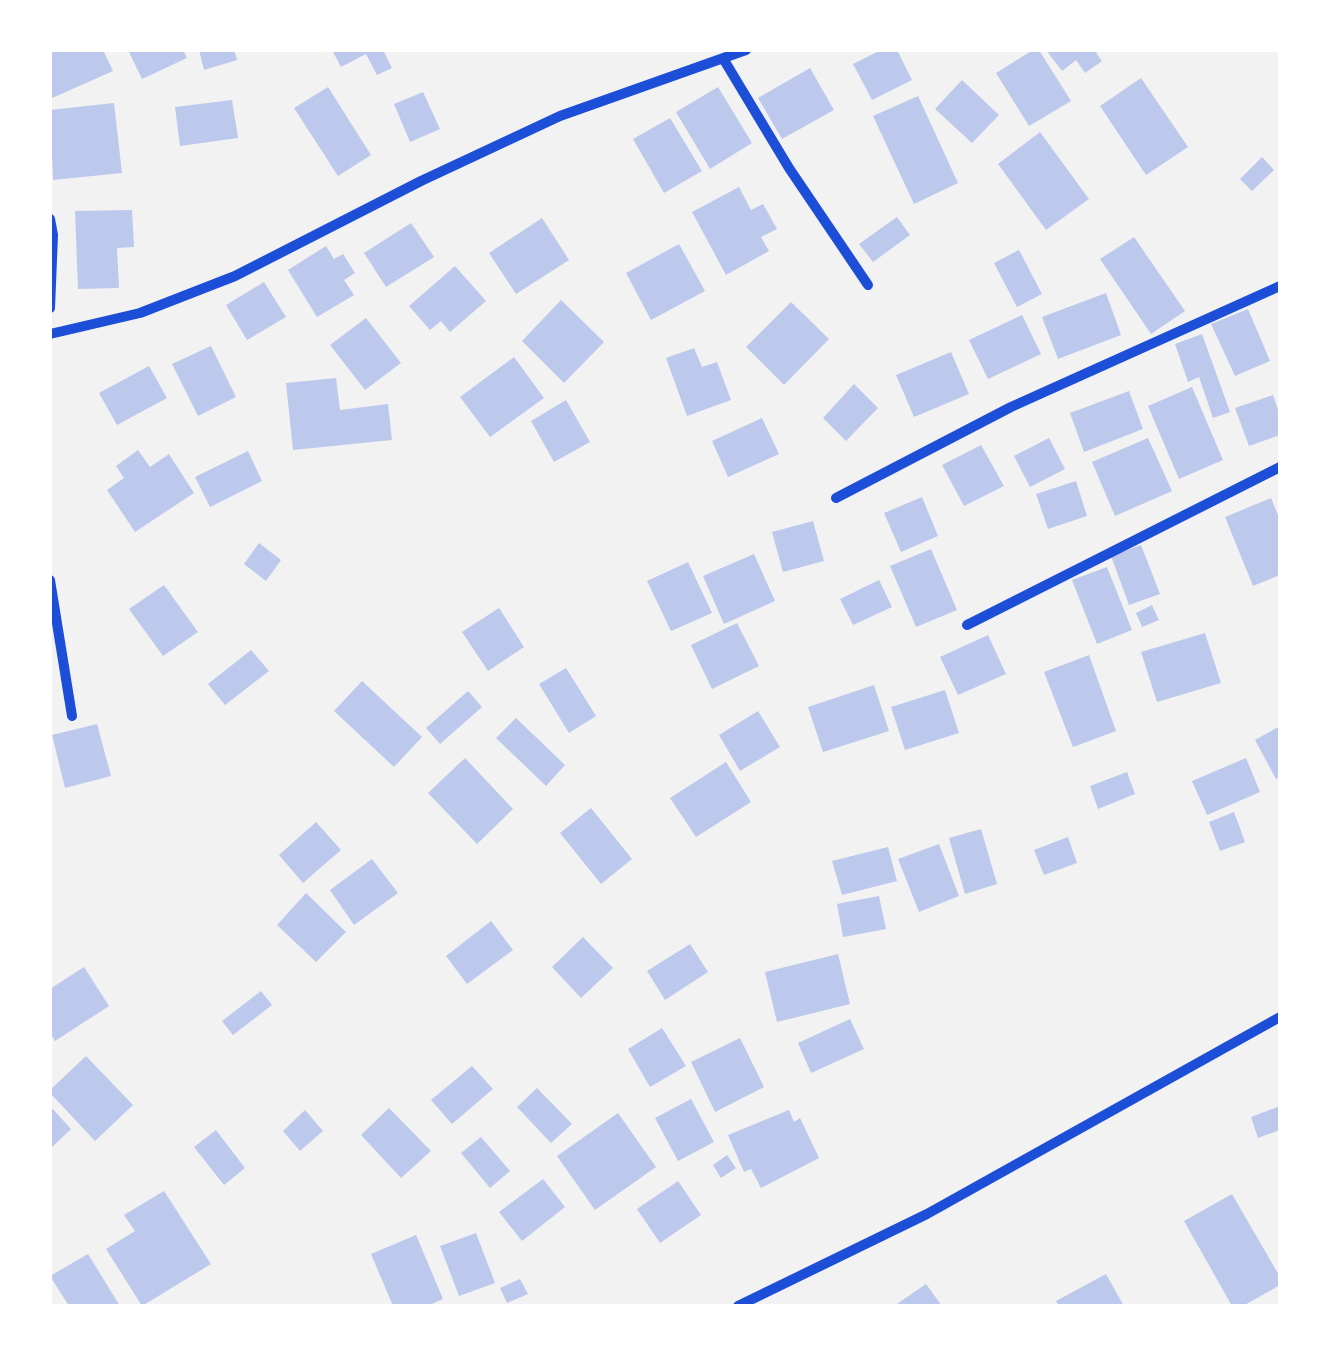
<!DOCTYPE html>
<style>
body{margin:0}
#map{position:relative;width:1330px;height:1356px;overflow:hidden;background:#f2f2f2;font-family:"Noto Sans",sans-serif}
canvas{display:block}
.frame{position:absolute;inset:0;border:52px solid #fff;pointer-events:none}
</style>
<div id="map">
<canvas width="1330" height="1356"></canvas>
<div class="frame"></div>
</div>
<script>
const ctx = document.querySelector('canvas').getContext('2d');
ctx.lineJoin = 'round';
function fillPath(path, color) { ctx.fillStyle = color; ctx.fill(path, 'evenodd'); }
const poly = rows => new Path2D(rows.map(r => 'M' + r).join(''));
function strokePath(path, color, width, dash) { ctx.strokeStyle = color; ctx.lineWidth = width; ctx.lineCap = dash ? 'butt' : 'round'; ctx.setLineDash(dash || []); ctx.stroke(path); }
const building = poly([
 [50,50,103,50,113,71,50,99],
 [128,50,183,50,187,58,142,79],
 [199,50,234,50,237,60,204,70],
 [332,50,383,50,392,68,377,75,366,54,341,67],
 [881,50,897,50,912,80,872,100,853,64],
 [1033,50,1039,50,1071,101,1029,126,996,73],
 [1046,50,1101,50,1096,53,1102,61,1085,73,1076,60,1062,71],
 [810,68,834,110,782,139,758,98],
 [1141,78,1188,147,1146,175,1100,106],
 [962,80,999,115,972,143,935,109],
 [328,87,371,155,338,176,294,108],
 [718,87,752,143,710,169,676,112],
 [423,92,440,129,410,142,394,104],
 [918,96,958,183,914,204,873,116],
 [232,100,238,138,180,146,175,107],
 [114,103,122,173,53,180,50,110],
 [670,118,702,171,664,193,633,139],
 [1040,132,1089,199,1046,230,998,164],
 [1262,157,1274,170,1252,191,1240,179],
 [739,187,751,210,763,204,777,229,761,237,769,251,726,275,692,212],
 [132,210,134,247,117,248,119,288,78,289,75,211],
 [897,217,910,235,873,262,859,244],
 [542,218,569,260,516,294,489,253],
 [411,223,434,257,386,287,364,253],
 [1134,237,1185,311,1151,334,1100,259],
 [679,244,705,291,651,320,626,273],
 [326,246,334,259,343,254,355,273,344,280,354,295,317,317,288,270],
 [1019,250,1042,294,1017,307,994,263],
 [455,266,486,301,450,332,441,321,430,330,409,306],
 [264,282,286,317,247,340,226,305],
 [1106,293,1121,335,1058,359,1042,317],
 [561,300,604,342,564,383,522,341],
 [791,302,829,339,784,385,746,347],
 [1248,309,1270,361,1235,376,1211,324],
 [1022,315,1041,354,988,379,969,340],
 [366,318,401,363,365,390,330,345],
 [1202,334,1230,412,1213,418,1199,377,1188,382,1175,344],
 [211,346,236,397,198,416,172,364],
 [694,348,702,367,717,362,731,400,687,416,666,358],
 [951,352,969,394,914,417,896,375],
 [514,357,544,398,490,437,460,397],
 [149,366,167,398,117,425,99,393],
 [336,378,340,410,388,404,392,440,293,450,286,383],
 [854,384,878,408,846,441,823,418],
 [1192,387,1223,460,1179,479,1148,406],
 [1129,391,1143,429,1084,452,1070,413],
 [1273,395,1280,415,1280,435,1249,446,1235,408],
 [566,400,590,442,554,462,531,421],
 [762,418,779,454,728,477,712,441],
 [1049,438,1065,469,1030,487,1014,456],
 [1148,438,1172,491,1115,516,1092,462],
 [981,445,1004,486,964,506,942,465],
 [138,450,150,467,169,454,194,493,135,532,107,490,124,478,116,466],
 [248,451,262,481,210,507,195,477],
 [1076,481,1087,516,1048,529,1036,494],
 [922,497,938,536,901,552,884,513],
 [1271,498,1280,520,1280,575,1253,586,1225,517],
 [813,521,824,561,783,572,772,532],
 [259,543,281,560,266,581,244,564],
 [1141,545,1160,594,1129,605,1111,556],
 [931,549,957,610,916,627,890,566],
 [754,554,775,601,724,624,703,576],
 [688,562,712,613,671,631,647,581],
 [1107,567,1132,630,1097,644,1072,580],
 [879,580,892,607,853,625,840,599],
 [164,585,198,632,163,656,129,609],
 [1152,605,1159,620,1142,627,1136,613],
 [499,608,524,647,488,671,462,632],
 [737,623,759,666,712,689,691,645],
 [1205,633,1221,683,1157,702,1141,652],
 [988,635,1006,674,958,695,940,657],
 [251,650,269,671,225,705,208,684],
 [1089,655,1116,731,1073,747,1044,672],
 [566,668,596,716,569,733,539,684],
 [362,681,422,737,394,767,334,711],
 [874,685,889,731,823,752,808,707],
 [945,690,959,733,905,750,891,707],
 [468,691,482,707,440,744,426,728],
 [758,711,780,747,740,771,719,735],
 [516,718,565,765,546,786,496,738],
 [97,724,111,776,65,788,52,735],
 [1280,726,1280,777,1276,779,1255,740],
 [465,758,513,809,477,844,428,793],
 [1246,758,1260,792,1207,815,1192,781],
 [726,762,751,802,696,837,670,798],
 [1127,772,1135,794,1098,809,1090,786],
 [591,808,632,859,601,884,560,833],
 [1234,812,1245,842,1220,851,1209,822],
 [316,822,341,850,303,883,279,855],
 [981,829,997,884,965,894,949,838],
 [1068,837,1077,863,1044,875,1034,850],
 [939,844,959,896,919,912,898,859],
 [888,847,897,881,842,895,832,861],
 [372,859,398,893,354,925,330,890],
 [306,893,346,932,316,962,277,925],
 [879,896,886,929,843,937,837,904],
 [491,921,513,950,467,984,446,956],
 [583,937,613,968,581,998,552,967],
 [690,944,708,972,665,1000,647,971],
 [838,954,850,1004,777,1022,765,972],
 [84,967,109,1006,55,1041,50,1033,50,989],
 [261,991,272,1005,233,1035,222,1021],
 [850,1019,864,1049,811,1073,798,1043],
 [662,1028,686,1066,650,1087,628,1049],
 [740,1038,764,1087,715,1112,691,1062],
 [86,1056,133,1105,95,1141,50,1093,50,1090],
 [472,1066,493,1089,452,1124,431,1100],
 [537,1088,572,1124,551,1143,517,1107],
 [691,1099,714,1142,678,1161,655,1118],
 [50,1106,71,1129,50,1149],
 [1280,1106,1280,1130,1258,1138,1251,1117],
 [389,1108,431,1151,401,1178,361,1135],
 [305,1110,323,1131,300,1151,283,1131],
 [789,1110,794,1122,800,1118,819,1158,761,1188,751,1169,744,1172,728,1135],
 [618,1113,656,1167,595,1210,557,1156],
 [216,1130,245,1168,224,1185,194,1147],
 [481,1137,510,1171,490,1188,461,1153],
 [727,1155,736,1168,721,1178,713,1165],
 [543,1179,565,1207,522,1241,499,1212],
 [678,1181,701,1215,660,1243,637,1209],
 [164,1191,211,1264,142,1306,106,1249,135,1231,124,1215],
 [1232,1194,1280,1277,1280,1285,1243,1306,1232,1306,1184,1221],
 [476,1233,495,1283,459,1296,440,1246],
 [416,1235,443,1299,427,1306,393,1306,371,1254],
 [88,1254,120,1306,69,1306,50,1276],
 [1106,1274,1124,1306,1059,1306,1056,1301],
 [520,1279,528,1294,507,1303,500,1288],
 [926,1284,942,1306,894,1306]
]);
const minor = poly([
 [724,60,789,168,868,285],
 [50,219,53,235,50,308],
 [50,334,140,313,235,276,421,181,560,116,746,50],
 [836,498,1011,407,1280,286],
 [50,580,72,716],
 [967,625,1280,467],
 [738,1306,927,1214,1280,1017]
]);
fillPath(building, '#bdc9ec');
strokePath(minor, '#1d4ed8', 10);
</script>
